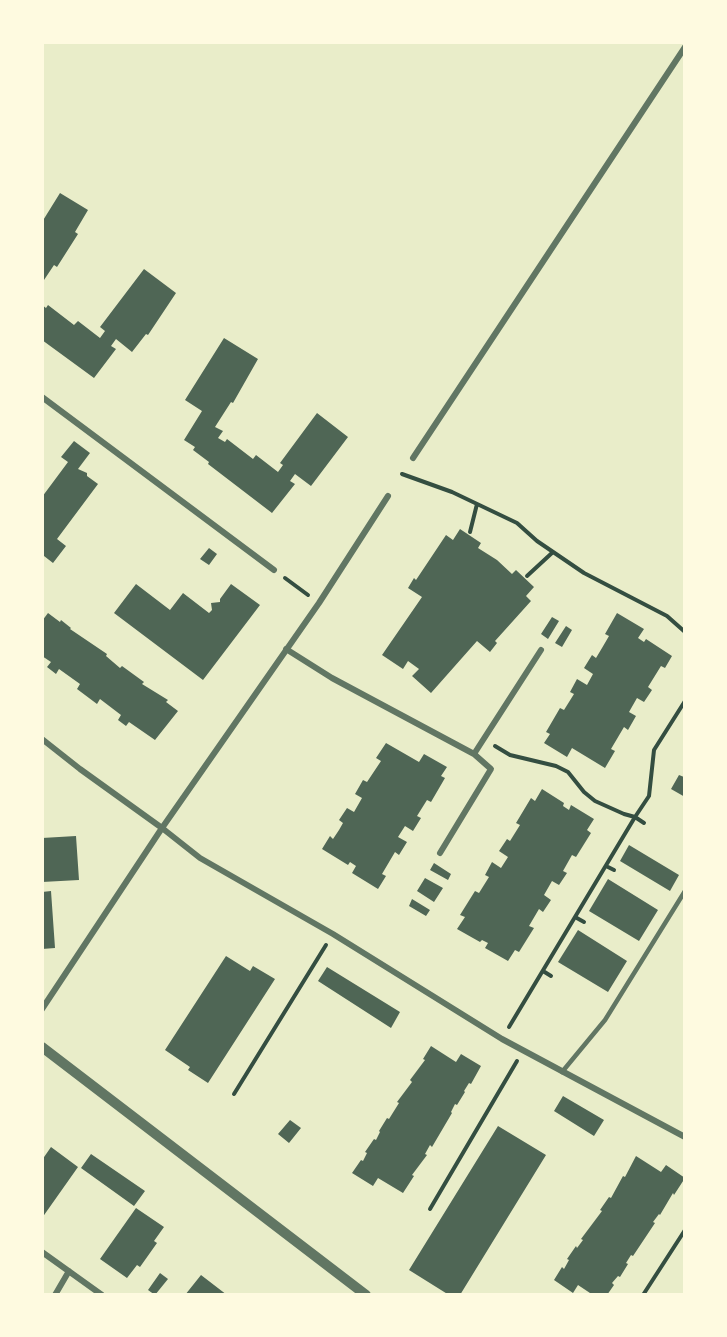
<!DOCTYPE html>
<style>
body{margin:0}
#map{position:relative;width:727px;height:1337px;overflow:hidden;background:#e9edc9;font-family:"IBM Plex Sans",sans-serif}
canvas{display:block}
.frame{position:absolute;inset:0;border:44px solid #fefae0;pointer-events:none}
</style>
<div id="map">
<canvas width="727" height="1337"></canvas>
<div class="frame"></div>
</div>
<script>
const ctx = document.querySelector('canvas').getContext('2d');
ctx.lineJoin = 'round';
function fillPath(path, color) { ctx.fillStyle = color; ctx.fill(path, 'evenodd'); }
const poly = rows => new Path2D(rows.map(r => 'M' + r).join(''));
function strokePath(path, color, width, dash) { ctx.strokeStyle = color; ctx.lineWidth = width; ctx.lineCap = dash ? 'butt' : 'round'; ctx.setLineDash(dash || []); ctx.stroke(path); }
const building = poly([
 [60,193,88,210,75,232,78,234,57,267,54,265,42,283,42,222],
 [144,269,176,293,148,335,146,334,132,352,116,339,111,346,116,349,94,378,42,340,42,305,46,308,48,305,74,325,78,321,100,338,105,331,100,327],
 [224,338,258,359,233,403,231,402,215,427,223,431,218,438,225,442,227,439,253,459,256,455,278,472,283,465,280,463,317,413,348,437,311,486,295,474,290,481,295,484,272,513,208,464,209,462,193,450,195,447,184,440,202,411,185,400],
 [74,441,90,453,78,469,87,473,87,476,98,484,57,539,66,546,53,563,44,556,42,558,42,497,68,462,61,457],
 [460,529,481,543,478,548,497,560,512,574,516,570,534,587,526,596,531,601,495,641,497,643,490,652,477,641,431,693,412,676,419,669,408,661,403,669,382,655,422,597,408,588,414,578,416,580,446,535,453,540],
 [209,548,217,554,209,565,200,559],
 [136,584,170,610,183,593,209,613,212,610,211,603,220,602,220,599,231,584,260,605,203,680,114,613],
 [48,613,60,622,61,620,71,628,70,629,107,654,106,656,120,668,122,666,144,682,142,684,168,700,166,702,178,711,155,740,129,722,126,726,118,720,121,715,100,699,97,704,77,689,80,684,59,669,56,674,47,667,51,662,42,656,42,621],
 [617,613,644,629,638,638,644,642,646,639,672,656,665,668,661,666,648,687,652,690,644,702,637,698,629,712,636,716,628,730,624,727,611,749,615,751,605,768,572,748,567,757,544,743,550,734,546,732,560,708,564,710,574,694,570,692,577,679,587,685,593,674,584,668,592,655,596,658,602,648,609,636,605,634],
 [552,617,559,621,548,639,541,634],
 [566,626,572,630,562,647,555,643],
 [386,743,419,762,424,754,447,767,441,776,445,778,431,802,427,800,417,816,421,818,413,831,405,826,398,837,407,842,399,855,395,852,382,874,386,876,378,889,352,873,356,866,350,862,348,865,322,849,330,836,333,839,339,830,343,823,339,820,347,808,354,812,362,798,355,794,363,780,367,782,381,761,376,758],
 [679,775,684,777,685,775,685,797,671,789],
 [542,789,564,803,563,806,569,810,571,805,594,819,587,830,591,833,576,857,572,855,563,871,567,873,559,885,552,881,544,895,551,900,543,912,539,909,529,926,534,928,519,952,515,950,508,961,485,948,488,943,482,940,480,942,457,929,465,917,460,915,475,891,479,893,489,877,485,875,492,862,501,868,508,857,499,851,507,839,510,841,520,825,516,823,531,798,535,801],
 [76,836,79,880,42,882,42,838],
 [629,845,679,875,670,891,620,861],
 [434,863,451,874,448,880,430,870],
 [425,878,443,888,434,902,417,891],
 [608,879,658,910,639,941,589,911],
 [51,891,55,948,42,949,42,892],
 [412,899,430,910,426,916,409,906],
 [578,930,627,961,608,992,558,962],
 [226,956,250,971,253,966,275,979,208,1083,188,1070,190,1067,165,1050],
 [327,967,400,1012,391,1028,318,981],
 [431,1046,456,1062,461,1054,481,1066,471,1084,469,1083,464,1091,465,1092,457,1105,455,1104,451,1112,452,1113,432,1147,430,1145,425,1154,427,1155,412,1175,414,1176,403,1193,378,1178,373,1186,352,1173,361,1160,363,1161,367,1153,365,1152,374,1139,376,1140,380,1132,379,1131,387,1118,389,1119,399,1103,397,1102,412,1082,410,1080,425,1060,423,1059],
 [563,1096,604,1120,594,1136,554,1111],
 [290,1120,301,1128,289,1143,278,1134],
 [498,1126,546,1155,460,1295,449,1295,409,1270],
 [51,1147,78,1167,42,1218,42,1160],
 [91,1154,145,1191,134,1206,81,1168],
 [636,1156,661,1172,666,1165,685,1178,674,1195,673,1193,660,1215,659,1214,653,1222,655,1223,633,1256,631,1255,626,1263,628,1264,620,1277,618,1276,612,1283,614,1285,607,1295,593,1295,578,1285,573,1293,554,1280,562,1267,564,1269,569,1260,567,1259,576,1246,577,1248,583,1240,581,1239,602,1211,600,1210,609,1197,611,1198,623,1176,625,1177],
 [136,1208,164,1227,154,1241,157,1243,140,1267,137,1265,127,1278,100,1259],
 [160,1273,168,1279,155,1295,148,1290],
 [201,1275,227,1295,185,1295]
]);
const path = poly([
 [402,474,452,492,517,523,537,541,584,573,667,616,685,632],
 [470,532,477,504],
 [527,576,553,552],
 [285,578,308,595],
 [495,746,510,755,556,766,568,772,584,792,595,801,624,814,635,817,509,1027],
 [644,823,635,817,649,796,654,750,685,701],
 [606,866,614,870],
 [575,917,584,922],
 [543,971,551,976],
 [234,1094,326,945],
 [430,1209,517,1061],
 [643,1295,685,1230]
]);
const service = poly([
 [562,1072,605,1020,685,891]
]);
const minor = poly([
 [42,397,274,570],
 [413,458,685,47],
 [286,649,332,678,474,754,491,769,440,853],
 [42,739,80,769,162,828,200,858,333,934,502,1039,685,1137],
 [474,754,541,650],
 [42,1009,162,828,319,603,388,496],
 [42,1252,102,1295],
 [55,1295,69,1271]
]);
const tertiary = poly([
 [42,1047,366,1295]
]);
fillPath(building, '#4f6655');
strokePath(path, '#344e41', 4);
strokePath(service, '#617663', 4.5);
strokePath(minor, '#617663', 6);
strokePath(tertiary, '#617663', 10);
</script>
